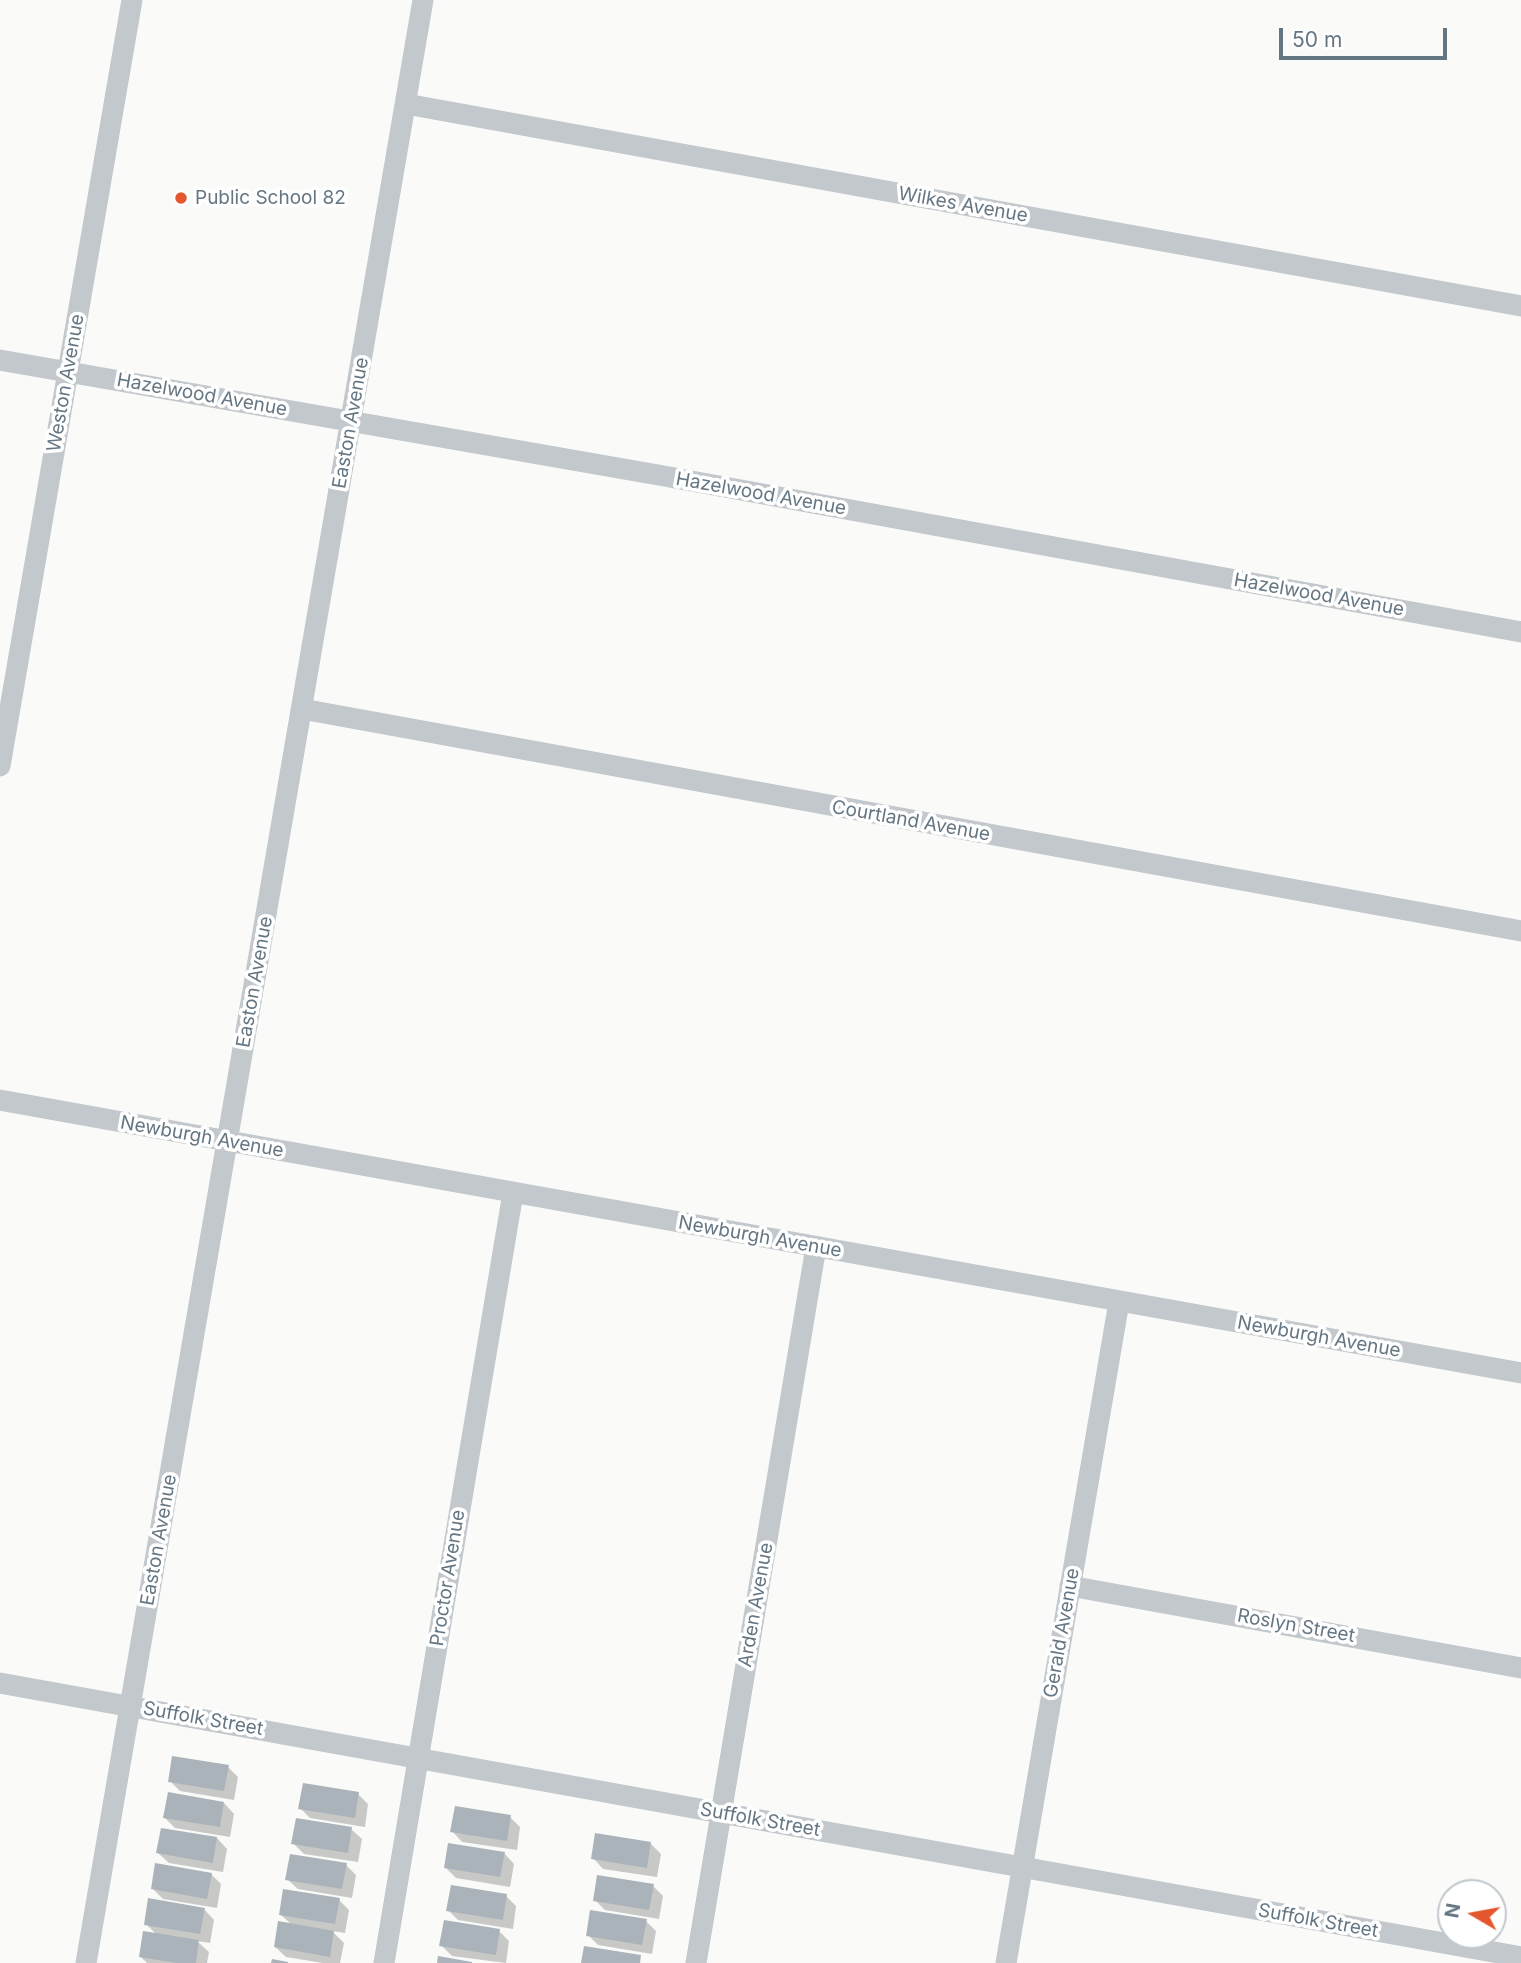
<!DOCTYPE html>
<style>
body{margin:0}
#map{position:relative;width:1521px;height:1963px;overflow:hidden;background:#fafaf8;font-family:Inter,sans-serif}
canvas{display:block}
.north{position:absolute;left:1437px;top:1879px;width:70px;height:70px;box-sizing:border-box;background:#fff;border:2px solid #c1c8cd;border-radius:50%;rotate:280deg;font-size:19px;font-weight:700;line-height:28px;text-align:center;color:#657683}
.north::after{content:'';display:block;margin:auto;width:24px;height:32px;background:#e4572e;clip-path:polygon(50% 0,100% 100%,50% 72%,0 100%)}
.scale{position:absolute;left:1279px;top:28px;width:168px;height:32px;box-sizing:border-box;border:4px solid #657683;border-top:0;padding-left:9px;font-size:21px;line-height:24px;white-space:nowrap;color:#657683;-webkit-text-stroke:5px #fff;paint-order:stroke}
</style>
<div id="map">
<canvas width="1521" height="1963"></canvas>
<div class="north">N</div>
<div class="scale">50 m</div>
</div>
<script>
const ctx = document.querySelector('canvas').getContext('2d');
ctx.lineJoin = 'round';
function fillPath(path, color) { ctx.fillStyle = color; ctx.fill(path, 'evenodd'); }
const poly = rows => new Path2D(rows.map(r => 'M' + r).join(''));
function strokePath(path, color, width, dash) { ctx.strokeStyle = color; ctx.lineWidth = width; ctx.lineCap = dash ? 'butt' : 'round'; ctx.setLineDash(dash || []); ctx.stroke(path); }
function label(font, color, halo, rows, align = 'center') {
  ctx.font = font + ' Inter,sans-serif'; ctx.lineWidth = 7; ctx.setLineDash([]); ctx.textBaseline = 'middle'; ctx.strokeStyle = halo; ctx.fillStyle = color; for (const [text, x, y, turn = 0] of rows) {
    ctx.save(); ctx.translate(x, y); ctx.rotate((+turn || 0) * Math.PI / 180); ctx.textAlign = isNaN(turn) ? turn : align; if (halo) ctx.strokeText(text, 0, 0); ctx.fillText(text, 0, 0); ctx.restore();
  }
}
const shadow = poly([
 [228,1767,238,1777,234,1800,180,1791,170,1781],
 [358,1794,368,1804,365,1827,310,1818,300,1808],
 [224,1803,234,1814,230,1837,175,1828,165,1818],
 [510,1817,520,1827,517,1850,462,1842,452,1831],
 [351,1829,362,1839,358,1862,304,1854,293,1843],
 [217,1838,227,1849,223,1872,169,1863,158,1853],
 [651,1844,661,1854,657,1877,603,1869,593,1858],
 [504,1853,514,1864,510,1887,456,1878,446,1868],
 [346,1865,356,1875,352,1898,298,1889,287,1879],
 [211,1874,221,1884,217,1908,163,1899,153,1889],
 [653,1886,663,1896,659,1919,605,1910,595,1900],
 [506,1896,516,1906,513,1929,458,1920,448,1910],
 [339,1900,349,1910,345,1933,332,1931,344,1943,340,1963,323,1963,286,1957,275,1947,292,1925,280,1914],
 [204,1909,214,1920,210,1943,197,1941,209,1952,207,1963,147,1963,140,1956,157,1935,146,1924],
 [646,1921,656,1931,652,1954,598,1945,588,1935],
 [499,1931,509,1941,506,1963,452,1956,441,1945]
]);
const building = poly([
 [172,1756,229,1765,224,1791,168,1782],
 [303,1783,359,1792,355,1818,298,1809],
 [168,1792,224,1802,220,1827,163,1818],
 [455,1806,511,1815,507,1841,450,1832],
 [296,1818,352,1827,348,1853,291,1844],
 [161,1828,217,1837,213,1863,156,1853],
 [595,1833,651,1842,647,1868,591,1859],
 [448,1843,505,1852,500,1877,444,1868],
 [290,1854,347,1863,342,1889,285,1880],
 [155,1863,212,1873,207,1899,151,1889],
 [597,1875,654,1884,649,1910,593,1901],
 [451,1885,507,1894,503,1920,446,1911],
 [283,1889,340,1898,335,1924,279,1915],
 [148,1898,205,1908,200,1934,144,1925],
 [590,1910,647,1919,642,1945,586,1936],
 [444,1920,500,1929,496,1955,439,1946],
 [278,1921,334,1931,330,1957,274,1947],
 [143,1931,199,1940,196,1963,177,1963,139,1957],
 [584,1946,641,1955,640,1963,581,1963],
 [438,1956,472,1962,472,1963,437,1963],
 [272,1959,288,1962,288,1963,271,1963]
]);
const minor = poly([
 [406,104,1521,306],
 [0,360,664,476,1521,632],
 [302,709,1521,931],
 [0,766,132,0],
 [0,1100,1521,1373],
 [1070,1586,1521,1668],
 [0,1683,1521,1957],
 [86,1963,423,0],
 [384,1963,513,1193],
 [696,1963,816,1247],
 [1006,1963,1119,1302]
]);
const markers = [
 [181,198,7,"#e4572e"]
];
const poiNames = [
 ["Public School 82",195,198]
];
const streetNames = [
 ["Wilkes Avenue",963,205,10],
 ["Weston Avenue",66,383,-80],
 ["Hazelwood Avenue",202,395,10],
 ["Easton Avenue",351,423,-80],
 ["Hazelwood Avenue",761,494,10],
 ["Hazelwood Avenue",1319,595,10],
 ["Courtland Avenue",911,821,10],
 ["Easton Avenue",255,982,-80],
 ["Newburgh Avenue",202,1137,10],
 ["Newburgh Avenue",760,1237,10],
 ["Newburgh Avenue",1319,1337,10],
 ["Easton Avenue",159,1540,-80],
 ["Proctor Avenue",448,1578,-81],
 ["Arden Avenue",756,1605,-80],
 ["Roslyn Street",1296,1626,10],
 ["Gerald Avenue",1062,1633,-80],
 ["Suffolk Street",203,1719,10],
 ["Suffolk Street",760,1820,10],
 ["Suffolk Street",1318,1921,10]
];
fillPath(shadow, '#0003');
fillPath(building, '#aab3b9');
strokePath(minor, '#c3c8cc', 21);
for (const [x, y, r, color] of markers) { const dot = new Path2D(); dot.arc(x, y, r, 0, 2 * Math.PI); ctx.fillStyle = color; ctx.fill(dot); strokePath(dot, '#fff', 2.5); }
label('19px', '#657683', '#fff', poiNames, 'left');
label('19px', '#657683', '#fff', streetNames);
</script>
